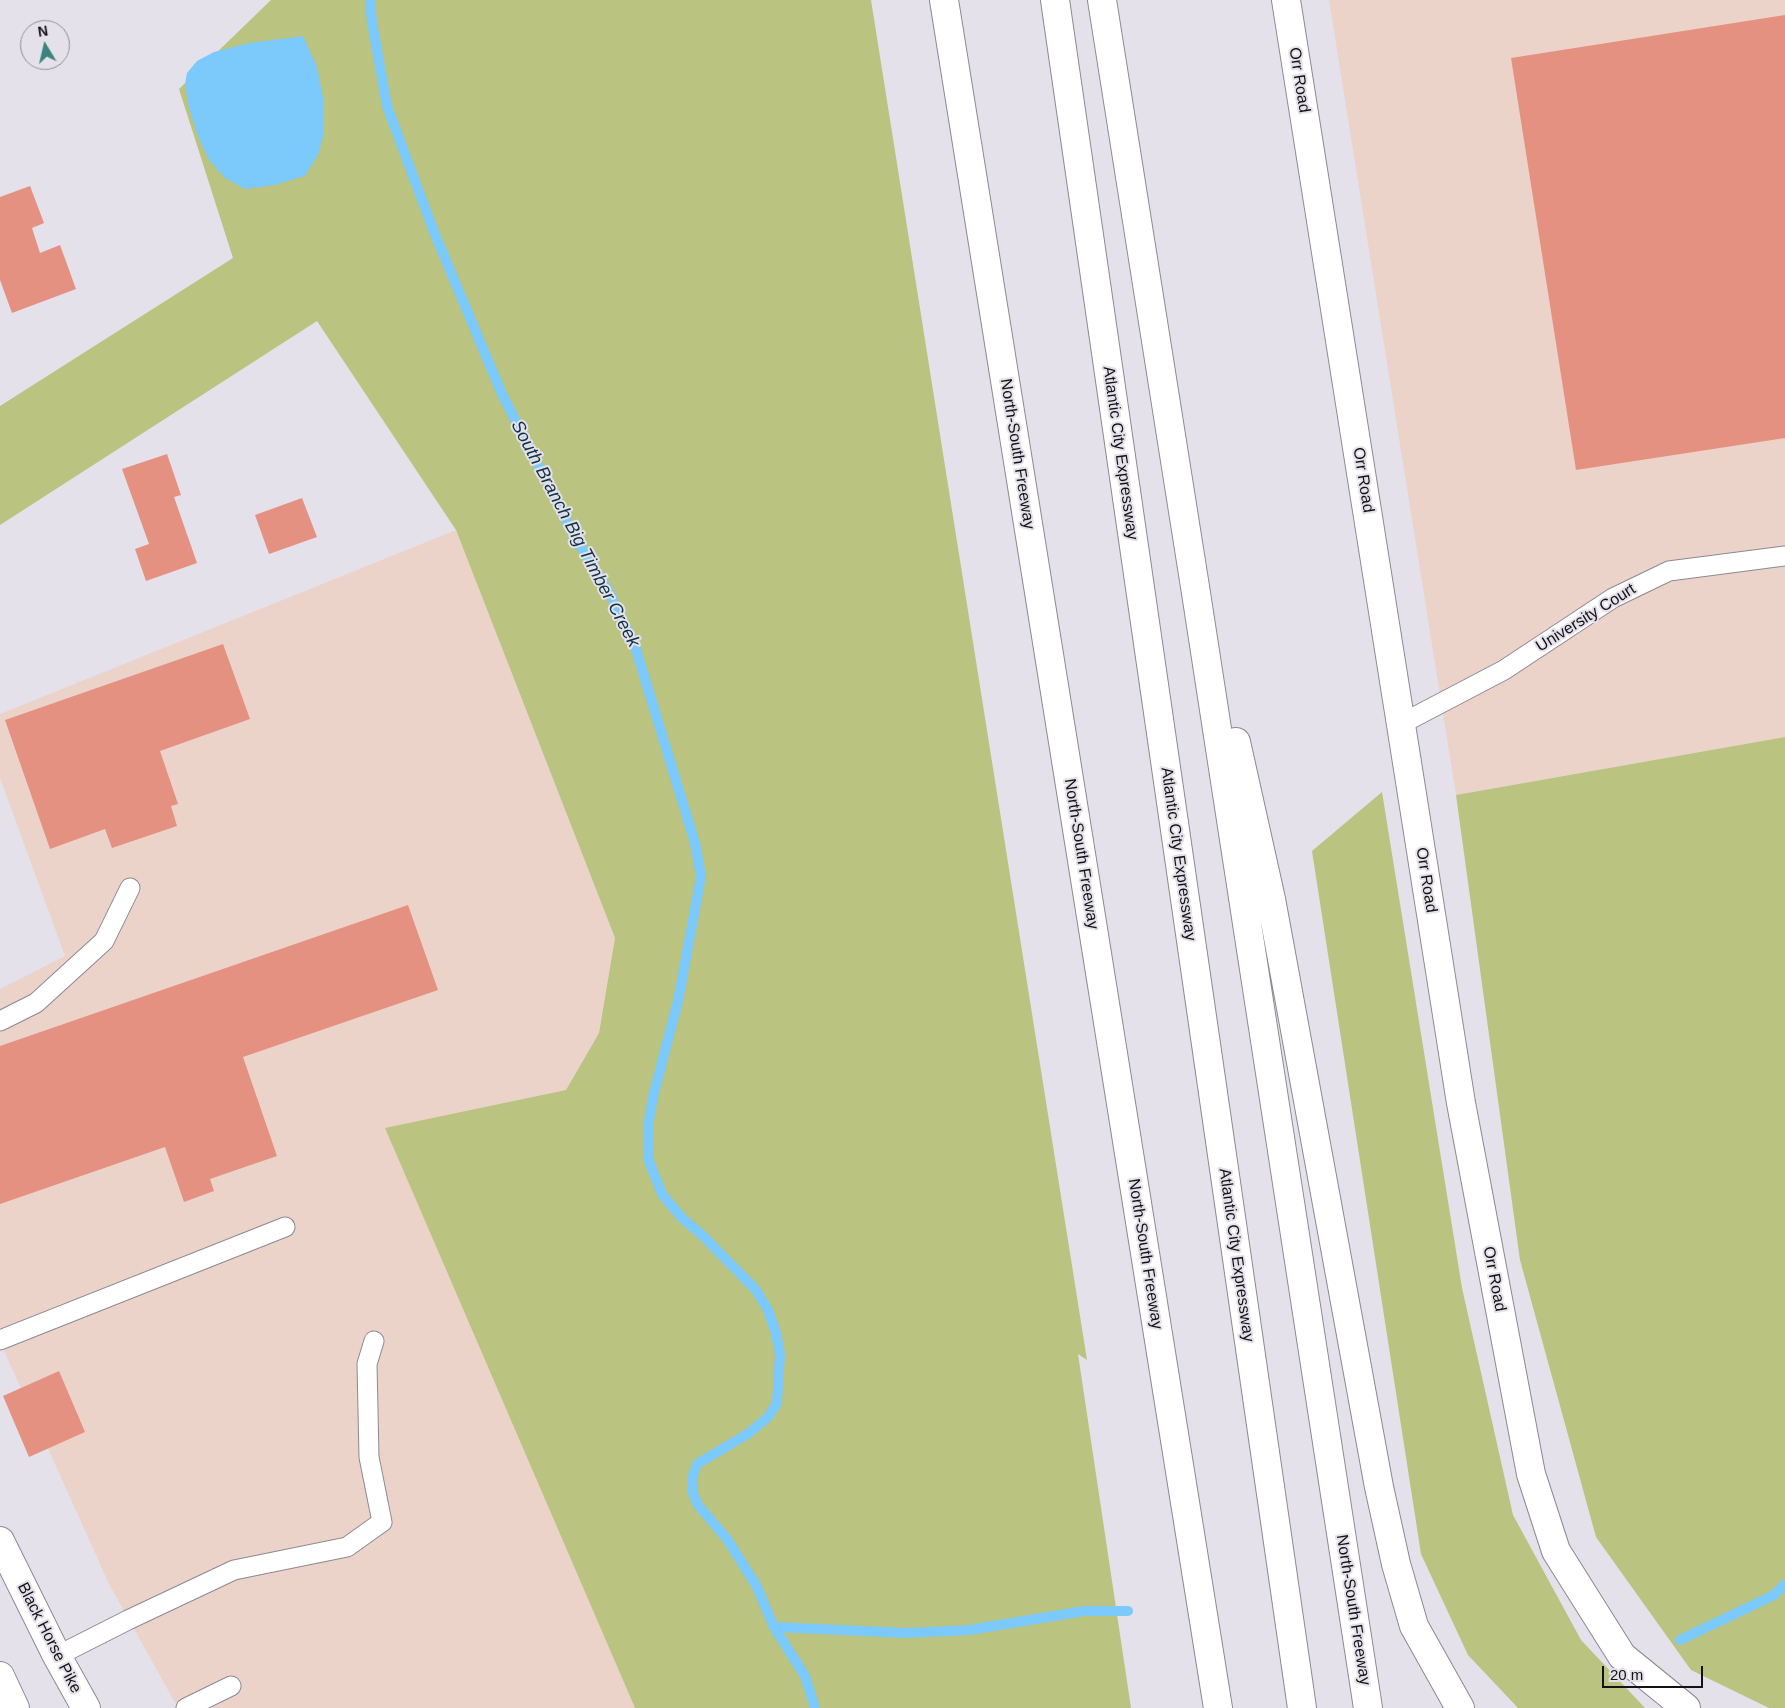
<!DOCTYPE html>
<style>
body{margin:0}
#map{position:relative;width:1785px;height:1708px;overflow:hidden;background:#e4e1ea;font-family:Arial,sans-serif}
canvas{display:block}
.north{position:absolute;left:20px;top:20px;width:50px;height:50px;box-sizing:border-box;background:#e4e1ea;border:1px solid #918e95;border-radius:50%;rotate:351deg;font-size:14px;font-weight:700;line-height:20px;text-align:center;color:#141215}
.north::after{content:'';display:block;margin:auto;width:18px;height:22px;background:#3c837d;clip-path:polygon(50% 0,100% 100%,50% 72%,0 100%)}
.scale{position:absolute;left:1602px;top:1666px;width:101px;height:22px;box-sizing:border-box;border:2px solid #141215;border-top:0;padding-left:6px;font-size:15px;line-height:18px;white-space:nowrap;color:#141215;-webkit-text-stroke:4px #e4e1ea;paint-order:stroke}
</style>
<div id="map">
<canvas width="1785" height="1708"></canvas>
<div class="north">N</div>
<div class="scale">20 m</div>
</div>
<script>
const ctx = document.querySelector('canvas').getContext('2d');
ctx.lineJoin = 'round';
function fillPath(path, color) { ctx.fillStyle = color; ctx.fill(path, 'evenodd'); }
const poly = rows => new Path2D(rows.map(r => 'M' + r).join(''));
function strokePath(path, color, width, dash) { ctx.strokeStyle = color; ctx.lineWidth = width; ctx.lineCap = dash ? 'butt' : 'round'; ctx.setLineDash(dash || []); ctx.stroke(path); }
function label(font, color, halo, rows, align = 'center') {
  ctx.font = font + ' Arial,sans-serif'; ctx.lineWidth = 4; ctx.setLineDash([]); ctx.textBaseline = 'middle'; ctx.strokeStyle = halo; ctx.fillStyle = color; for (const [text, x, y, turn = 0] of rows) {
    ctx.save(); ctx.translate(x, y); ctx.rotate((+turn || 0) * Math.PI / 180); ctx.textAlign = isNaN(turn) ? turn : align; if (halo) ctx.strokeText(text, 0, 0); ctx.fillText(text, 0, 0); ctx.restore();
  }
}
const industrial = poly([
 [1329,0,1785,0,1785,737,1456,795],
 [456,530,615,938,599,1033,566,1090,386,1129,635,1708,178,1708,109,1584,0,1342,0,989,65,956,0,778,0,714]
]);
const green = poly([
 [271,0,871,0,1087,1360,1078,1354,1131,1708,635,1708,385,1128,566,1090,599,1033,615,938,456,530,317,321,0,525,0,406,233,258,179,89],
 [1785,737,1785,1708,1769,1708,1691,1670,1596,1537,1520,1260,1456,795],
 [1382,792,1462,1288,1513,1515,1581,1640,1645,1708,1518,1708,1468,1655,1421,1554,1312,851]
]);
const water = poly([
 [303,36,317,67,323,97,324,133,318,155,305,176,274,185,245,189,225,178,209,160,198,136,189,108,185,84,187,73,197,61,214,52,249,43]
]);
const stream = poly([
 [370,0,372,22,387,106,434,232,502,394,572,532,609,592,635,646,695,843,701,876,698,893,678,1001,653,1097,648,1126,649,1161,662,1194,681,1217,703,1236,756,1290,768,1310,776,1333,780,1354,777,1403,768,1417,749,1433,697,1464,692,1479,693,1493,698,1505,727,1539,756,1585,774,1627,805,1676,815,1708],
 [774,1627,907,1633,969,1630,1084,1611,1128,1611],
 [1680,1640,1774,1595,1785,1584]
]);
const building = poly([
 [1785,15,1785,438,1576,470,1511,58],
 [30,186,44,223,32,228,40,253,60,245,76,289,12,313,0,280,0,197],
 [167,454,181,495,174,497,197,563,146,581,135,549,149,544,122,469],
 [302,498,317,537,269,554,255,515],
 [223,644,250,719,160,751,178,804,171,806,177,826,112,848,105,829,50,849,5,720],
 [408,905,438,990,243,1057,277,1156,210,1179,214,1191,184,1202,165,1147,0,1204,0,1046],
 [59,1371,85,1432,29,1457,3,1396]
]);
const service = poly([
 [1401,724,1504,670,1613,598,1669,571,1785,556],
 [0,1021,36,1003,104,941,130,888],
 [0,1340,285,1227],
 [57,1656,128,1620,234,1570,347,1547,382,1522,369,1457,367,1364,374,1341],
 [186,1708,231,1686]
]);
const tertiary = poly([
 [1286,0,1461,1103,1531,1474,1556,1551,1622,1656,1686,1708]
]);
const primary = poly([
 [0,1541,57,1656,86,1708],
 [0,1676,15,1708]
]);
const motorway = poly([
 [944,0,1218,1708],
 [1055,0,1302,1708],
 [1102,0,1196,593,1368,1708],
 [1236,742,1271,899,1379,1487,1396,1564,1414,1626,1460,1708]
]);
const streetNames = [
 ["Orr Road",1299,80,81],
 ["Atlantic City Expressway",1120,453,82],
 ["North-South Freeway",1017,454,81],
 ["Orr Road",1363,480,81],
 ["University Court",1586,618,-32],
 ["North-South Freeway",1081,854,81],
 ["Atlantic City Expressway",1178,854,82],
 ["Orr Road",1426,880,81],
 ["North-South Freeway",1145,1254,81],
 ["Atlantic City Expressway",1236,1255,82],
 ["Orr Road",1494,1279,79],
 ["North-South Freeway",1353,1610,81],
 ["Black Horse Pike",49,1638,63]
];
const waterNames = [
 ["South Branch Big Timber Creek",575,534,62]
];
fillPath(industrial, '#ecd3ca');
fillPath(green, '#bac37f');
fillPath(water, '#7cc9fb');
strokePath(stream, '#7cc9fb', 10);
fillPath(building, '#e49182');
strokePath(service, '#8c8992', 21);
strokePath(tertiary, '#8c8992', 30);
strokePath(primary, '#8c8992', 30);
strokePath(motorway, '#8c8992', 30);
strokePath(service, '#fff', 19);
strokePath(tertiary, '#fff', 28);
strokePath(primary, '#fff', 28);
strokePath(motorway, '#fff', 28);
label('16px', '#141215', '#e4e1ea', streetNames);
label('italic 18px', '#103247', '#e4e1ea', waterNames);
</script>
